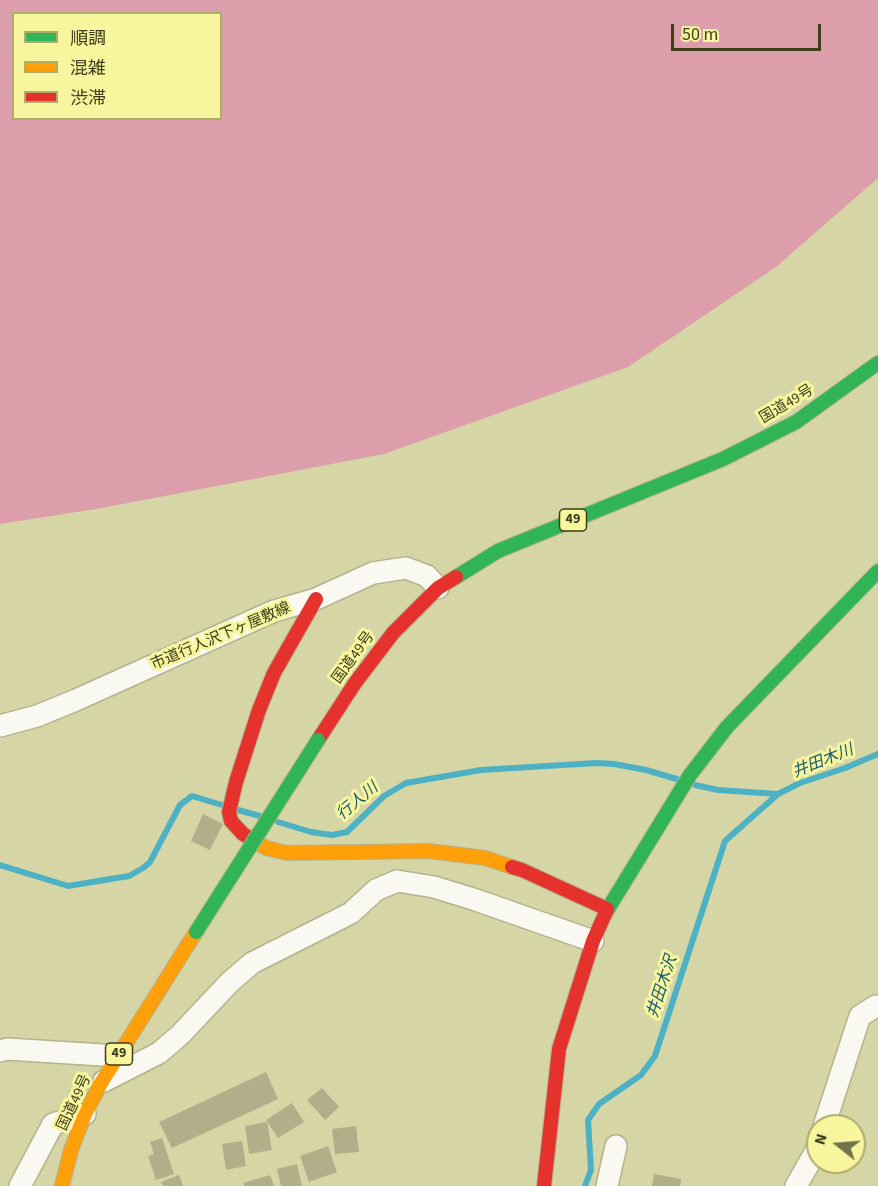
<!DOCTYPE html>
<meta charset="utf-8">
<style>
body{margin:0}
#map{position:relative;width:878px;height:1186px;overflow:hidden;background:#d5d5a6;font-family:"Source Sans 3","Noto Sans JP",sans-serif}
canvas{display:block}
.legend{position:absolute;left:12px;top:12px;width:210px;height:108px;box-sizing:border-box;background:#f7f69f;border:2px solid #adac69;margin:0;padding:8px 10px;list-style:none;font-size:18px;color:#3e3d19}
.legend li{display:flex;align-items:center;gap:12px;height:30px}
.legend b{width:30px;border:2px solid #adac69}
.north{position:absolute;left:806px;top:1114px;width:60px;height:60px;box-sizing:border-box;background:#f7f69f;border:2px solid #adac69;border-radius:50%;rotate:287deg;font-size:16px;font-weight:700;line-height:24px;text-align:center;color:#3e3d19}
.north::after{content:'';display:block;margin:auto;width:21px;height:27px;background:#73724a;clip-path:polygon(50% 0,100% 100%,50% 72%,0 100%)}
.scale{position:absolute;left:671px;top:24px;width:150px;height:27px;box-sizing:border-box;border:3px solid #3e3d19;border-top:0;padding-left:8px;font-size:18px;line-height:21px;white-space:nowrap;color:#3e3d19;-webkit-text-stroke:4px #f7f69f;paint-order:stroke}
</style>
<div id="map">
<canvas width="878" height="1186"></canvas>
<ul class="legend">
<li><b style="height:8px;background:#30b455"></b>順調</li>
<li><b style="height:8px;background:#ff9f0a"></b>混雑</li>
<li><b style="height:8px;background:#e5322d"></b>渋滞</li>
</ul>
<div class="north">N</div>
<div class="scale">50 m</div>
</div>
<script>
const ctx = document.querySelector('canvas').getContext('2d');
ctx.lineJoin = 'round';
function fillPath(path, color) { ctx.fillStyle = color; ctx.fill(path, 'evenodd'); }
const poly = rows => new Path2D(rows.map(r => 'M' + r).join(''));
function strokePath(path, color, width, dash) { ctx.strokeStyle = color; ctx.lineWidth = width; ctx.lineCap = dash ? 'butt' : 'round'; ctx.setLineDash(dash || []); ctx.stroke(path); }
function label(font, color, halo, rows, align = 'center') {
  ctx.font = font + ' "Source Sans 3","Noto Sans JP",sans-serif'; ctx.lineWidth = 6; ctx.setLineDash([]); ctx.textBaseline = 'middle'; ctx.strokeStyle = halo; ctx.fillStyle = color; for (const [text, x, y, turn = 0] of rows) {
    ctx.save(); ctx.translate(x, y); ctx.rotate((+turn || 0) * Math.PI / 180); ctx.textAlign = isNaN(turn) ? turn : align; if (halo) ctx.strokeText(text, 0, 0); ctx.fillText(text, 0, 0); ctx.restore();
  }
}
const forest = poly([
 [0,0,878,0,878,178,776,267,628,367,384,454,102,508,0,524],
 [14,14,220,14,220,118,14,118]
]);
const stream = poly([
 [695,785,718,790,778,794],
 [238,810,260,816],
 [278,822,311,832,332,835,347,832,384,796,406,783,481,770,596,763,614,764,646,770,677,779],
 [0,865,68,886,129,876,143,868,150,862,180,805,192,796,222,805],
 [585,1186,591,1170,588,1120,599,1104,641,1075,655,1056,725,841,778,794,800,783,845,768,878,754]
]);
const building = poly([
 [203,814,223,824,210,850,191,841],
 [266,1072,278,1099,172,1148,159,1122],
 [322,1088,339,1107,325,1120,307,1100],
 [292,1103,304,1122,278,1138,266,1120],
 [267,1122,272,1150,249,1154,245,1126],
 [356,1126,359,1152,335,1154,332,1129],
 [162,1138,174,1174,156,1180,148,1156,154,1154,150,1142],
 [242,1141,246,1166,226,1170,222,1144],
 [328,1146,337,1172,309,1182,300,1156],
 [297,1164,302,1186,281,1186,277,1169],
 [654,1174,681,1179,680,1186,652,1186],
 [179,1175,183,1186,163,1186,161,1182],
 [270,1175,274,1186,244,1186,243,1183]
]);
const street = poly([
 [0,726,37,716,76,700,274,611,316,599,373,573,406,568,427,576,438,588],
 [0,1051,7,1049,118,1056],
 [104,1081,159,1053,180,1035,230,982,252,963,351,913,376,890,397,881,434,887,476,900,593,941],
 [824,1126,860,1016,876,1006,878,1007],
 [20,1186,53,1124,85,1114],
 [607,1186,616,1146],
 [796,1186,816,1151,818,1144]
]);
const fast = poly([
 [456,577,498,551,723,459,796,422,878,363],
 [606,912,690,775,727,727,878,571]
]);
const slow = poly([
 [248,837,266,848,287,853,429,851,485,858,512,867],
 [62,1186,71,1150,85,1114,101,1083,196,932]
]);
const jam = poly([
 [318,740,355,683,393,633,438,588,456,577],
 [248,837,243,834,231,821,229,812,236,782,259,710,274,673,316,599],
 [512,867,522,870,607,909],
 [544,1186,559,1049,593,941,606,912]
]);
const fastBridge = poly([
 [196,932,318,740]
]);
const shields = [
 [573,520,27],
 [119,1054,27]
];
const shieldNames = [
 ["49",573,520],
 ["49",119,1054]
];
const streetNames = [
 ["国道49号",787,405,-31],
 ["市道行人沢下ヶ屋敷線",221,637,-23],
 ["国道49号",354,658,-54],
 ["国道49号",75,1103,-65]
];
const waterNames = [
 ["井田木川",823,762,-22],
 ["行人川",358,802,-40],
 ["井田木沢",663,987,-72]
];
fillPath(forest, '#dd9eab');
strokePath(stream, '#4db1c4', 6);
fillPath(building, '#b0af89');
strokePath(street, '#b3b38e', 24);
strokePath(fast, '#b3b38e', 16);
strokePath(slow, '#b3b38e', 16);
strokePath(jam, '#b3b38e', 16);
strokePath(street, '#f9f9f2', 21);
strokePath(fast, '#30b455', 14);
strokePath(slow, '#ff9f0a', 14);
strokePath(jam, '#e5322d', 14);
strokePath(fastBridge, '#b3b38e', 16, []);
strokePath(fastBridge, '#30b455', 14);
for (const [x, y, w] of shields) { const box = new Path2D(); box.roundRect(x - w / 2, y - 11, w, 22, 4.5); ctx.fillStyle = '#f7f69f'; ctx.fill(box); strokePath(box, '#3e3d19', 1.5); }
label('bold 14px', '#3e3d19', null, shieldNames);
label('15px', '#3e3d19', '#f7f69f', streetNames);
label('italic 16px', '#175972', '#f7f69f', waterNames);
</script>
